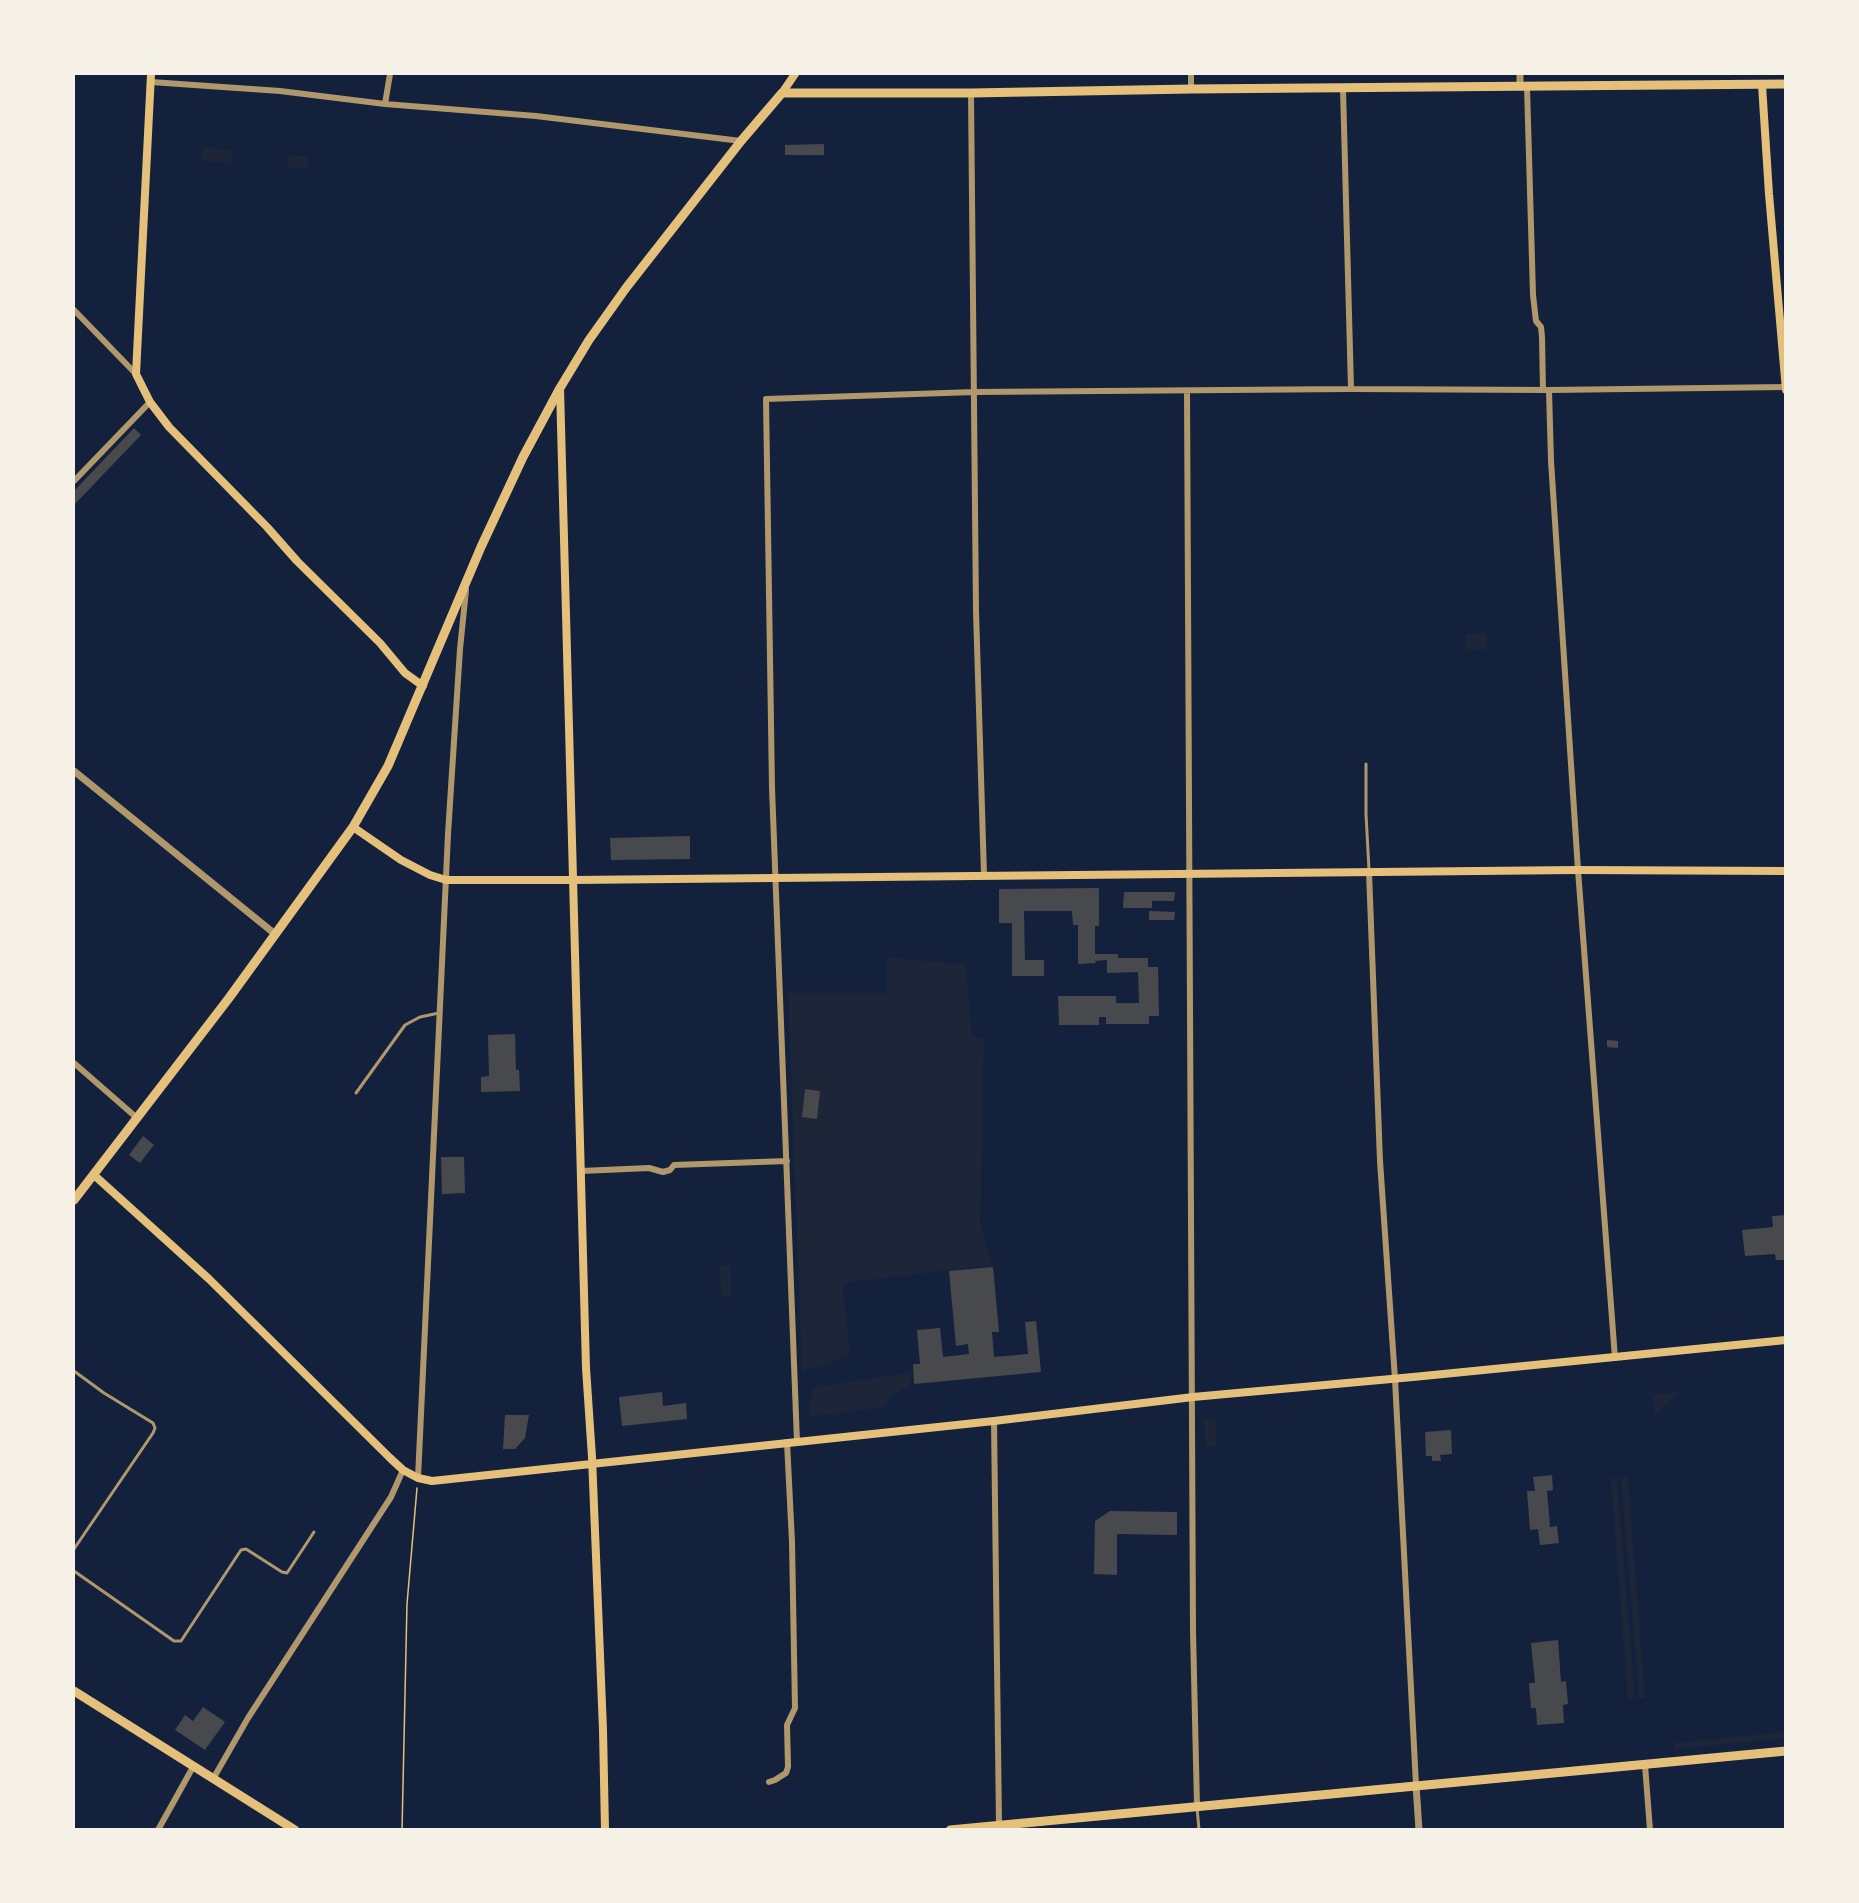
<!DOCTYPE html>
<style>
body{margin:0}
#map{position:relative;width:1859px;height:1903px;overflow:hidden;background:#14213d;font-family:Mulish,sans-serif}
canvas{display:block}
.frame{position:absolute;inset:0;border:75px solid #f6f1e7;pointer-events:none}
</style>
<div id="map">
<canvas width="1859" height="1903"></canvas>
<div class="frame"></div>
</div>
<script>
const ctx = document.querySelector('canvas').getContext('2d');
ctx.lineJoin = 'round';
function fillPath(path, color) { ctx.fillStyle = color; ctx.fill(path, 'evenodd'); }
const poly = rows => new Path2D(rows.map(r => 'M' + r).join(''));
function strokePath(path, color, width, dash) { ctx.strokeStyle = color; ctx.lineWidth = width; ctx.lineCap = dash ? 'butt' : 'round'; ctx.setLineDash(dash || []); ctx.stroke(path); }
const green = poly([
 [205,148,232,150,231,163,203,161,201,157,202,151],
 [288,155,308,156,308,168,287,167],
 [1487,633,1487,649,1466,650,1466,634],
 [887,957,966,965,972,1037,984,1039,980,1224,993,1265,851,1282,843,1288,850,1355,802,1372,788,993,886,993],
 [731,1265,731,1296,721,1296,720,1266],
 [911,1372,911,1385,891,1395,884,1407,808,1417,813,1388],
 [1679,1392,1655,1415,1652,1394],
 [1215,1418,1217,1446,1206,1447,1204,1419],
 [1628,1477,1645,1698,1639,1698,1621,1478],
 [1617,1478,1635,1699,1628,1699,1611,1479],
 [1785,1732,1785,1738,1675,1749,1674,1743]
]);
const building = poly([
 [824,144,824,155,785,155,785,145],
 [134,428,141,435,74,505,74,491],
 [690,836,690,859,611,860,610,838],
 [1099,888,1099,926,1095,926,1095,954,1118,954,1118,958,1148,958,1148,967,1158,967,1159,1016,1149,1016,1149,1024,1106,1024,1106,1017,1099,1017,1099,1025,1059,1025,1058,996,1116,996,1116,1003,1139,1003,1138,972,1107,973,1107,960,1095,961,1096,963,1078,964,1078,925,1073,925,1072,911,1024,911,1025,960,1044,960,1044,976,1012,976,1012,923,999,923,999,889],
 [1124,892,1175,892,1174,901,1152,901,1152,908,1123,908],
 [1149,911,1175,912,1174,920,1149,920],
 [515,1034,516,1070,519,1070,520,1091,481,1092,481,1077,489,1076,488,1035],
 [1607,1040,1618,1041,1618,1048,1607,1047],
 [805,1089,820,1091,817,1119,802,1117],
 [143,1136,154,1145,140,1163,129,1155],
 [441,1157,464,1157,465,1193,442,1194],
 [1786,1215,1786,1260,1776,1260,1775,1254,1745,1256,1742,1230,1773,1227,1772,1216],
 [993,1267,999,1332,992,1332,994,1357,1028,1354,1025,1322,1036,1321,1041,1372,914,1384,913,1364,920,1364,917,1330,940,1328,943,1357,969,1354,968,1344,956,1346,949,1271],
 [662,1392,663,1406,686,1403,687,1419,622,1426,619,1397],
 [505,1415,529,1415,525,1438,515,1449,503,1449],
 [1451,1430,1452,1454,1440,1455,1441,1461,1432,1461,1432,1456,1426,1456,1425,1432],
 [1552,1475,1553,1490,1547,1491,1550,1527,1557,1526,1559,1543,1540,1545,1538,1529,1530,1530,1527,1491,1535,1491,1533,1477],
 [1110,1511,1177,1512,1177,1535,1117,1534,1117,1575,1094,1574,1095,1521],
 [1558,1640,1561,1682,1566,1681,1568,1704,1563,1705,1564,1723,1537,1725,1536,1708,1531,1708,1529,1683,1535,1683,1531,1643],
 [203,1707,225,1722,205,1750,175,1730,185,1715,193,1721]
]);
const path = poly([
 [402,1830,407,1604,417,1488]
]);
const service = poly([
 [1366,764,1366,814,1369,870],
 [356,1093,405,1025,420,1017,439,1013],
 [74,1371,104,1393,153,1423,155,1428,153,1433,74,1549],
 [74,1571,174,1641,181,1641,241,1550,246,1549,282,1572,287,1573,314,1532],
 [1197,1807,1199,1830]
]);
const minor = poly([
 [1191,74,1191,89],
 [151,82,280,91,385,104,536,116,741,141],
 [1527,87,1533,295,1536,321,1541,327,1542,337,1543,390],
 [1343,89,1351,389],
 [971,93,976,611,984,875],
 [385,104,390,74],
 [74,310,136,374],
 [1549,390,1551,461,1578,870,1615,1358],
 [1187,391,1193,1631,1197,1806],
 [74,481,150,402],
 [1369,872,1380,1161,1395,1379,1416,1785],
 [74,1063,137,1118],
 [581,1171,649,1168,663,1172,670,1170,674,1165,787,1161],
 [994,1421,999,1825],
 [797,1442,772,788,766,399,975,392,1351,389,1549,390,1786,387],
 [418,1478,448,834,460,649,466,590],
 [1645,1765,1650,1830],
 [213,1779,248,1718,391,1497,403,1470],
 [769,1782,775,1780,786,1773,788,1767,787,1725,795,1708,792,1542,787,1442],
 [158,1830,193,1767]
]);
const tertiary = poly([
 [1520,87,1520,74],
 [74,771,275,934],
 [1416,1785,1419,1830]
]);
const secondary = poly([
 [151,74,136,374,150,402,169,427,267,527,297,561,380,643,405,673,423,686],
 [1762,85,1769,194,1786,390],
 [782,93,795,74],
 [560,388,586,1368,592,1457,603,1730,605,1830],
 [353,827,401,860,430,875,446,880,573,880,1578,870,1786,871],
 [94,1175,209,1279,390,1458,403,1470,418,1478,432,1481,994,1421,1193,1397,1413,1377,1786,1340]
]);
const primary = poly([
 [74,1691,295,1830],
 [950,1830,1786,1751]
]);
const trunk = poly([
 [74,1200,229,998,353,827,388,766,481,547,523,457,560,388,589,340,626,288,741,141,782,93,971,93,1191,89,1786,84]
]);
fillPath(green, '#1d2539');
fillPath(building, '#48494c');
strokePath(path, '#e5c07b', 1.5);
strokePath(service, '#b1986c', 3);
strokePath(minor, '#b1986c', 6);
strokePath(tertiary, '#b1986c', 7);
strokePath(secondary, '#e5c07b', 8);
strokePath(primary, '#e5c07b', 9);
strokePath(trunk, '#e5c07b', 9);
</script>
